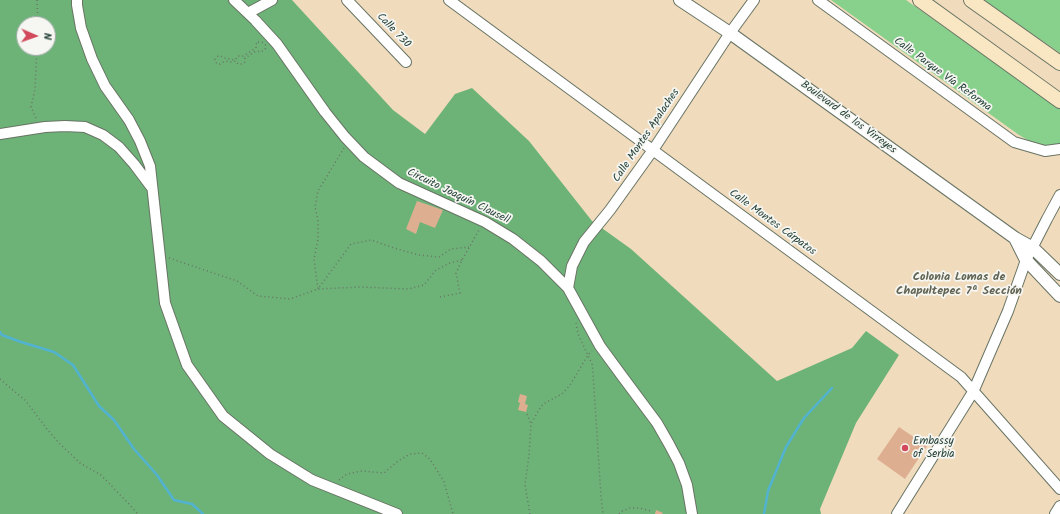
<!DOCTYPE html>
<meta charset="utf-8">
<style>
body{margin:0}
#map{position:relative;width:1060px;height:514px;overflow:hidden;background:#f1dbbd;font-family:Kalam,sans-serif}
canvas{display:block}
.north{position:absolute;left:16px;top:16px;width:40px;height:40px;box-sizing:border-box;background:#f6f6f2;border:1px solid #a0aca6;border-radius:50%;rotate:92deg;font-size:11px;font-weight:700;line-height:16px;text-align:center;color:#1f3d34}
.north::after{content:'';display:block;margin:auto;width:14px;height:18px;background:#d1495b;clip-path:polygon(50% 0,100% 100%,50% 72%,0 100%)}
</style>
<div id="map">
<canvas width="1060" height="514"></canvas>
<div class="north">N</div>
</div>
<script>
const ctx = document.querySelector('canvas').getContext('2d');
ctx.lineJoin = 'round';
function fillPath(path, color) { ctx.fillStyle = color; ctx.fill(path, 'evenodd'); }
const poly = rows => new Path2D(rows.map(r => 'M' + r).join(''));
function strokePath(path, color, width, dash) { ctx.strokeStyle = color; ctx.lineWidth = width; ctx.lineCap = dash ? 'butt' : 'round'; ctx.setLineDash(dash || []); ctx.stroke(path); }
function label(font, color, halo, rows, align = 'center') {
  ctx.font = font + ' Kalam,sans-serif'; ctx.lineWidth = 3.5; ctx.setLineDash([]); ctx.textBaseline = 'middle'; ctx.strokeStyle = halo; ctx.fillStyle = color; for (const [text, x, y, turn = 0] of rows) {
    ctx.save(); ctx.translate(x, y); ctx.rotate((+turn || 0) * Math.PI / 180); ctx.textAlign = isNaN(turn) ? turn : align; if (halo) ctx.strokeText(text, 0, 0); ctx.fillText(text, 0, 0); ctx.restore();
  }
}
const green = poly([
 [831,0,906,0,1060,109,1060,146,1036,145,1019,135],
 [983,0,1060,0,1060,53]
]);
const forest = poly([
 [0,0,292,0,393,110,425,134,455,94,472,88,529,141,592,221,631,249,777,381,852,348,866,331,899,355,856,423,820,509,821,514,0,514],
 [24,24,48,24,48,48,24,48]
]);
const stream = poly([
 [0,332,2,335,21,342,54,352,73,365,99,406,114,420,134,449,157,475,174,500,192,504,203,514],
 [764,514,768,491,786,447,804,418,832,388]
]);
const building = poly([
 [417,201,443,210,435,228,420,222,416,234,406,229],
 [520,394,527,396,525,404,528,405,526,412,518,410,520,403,518,402],
 [899,427,927,446,905,479,877,459],
 [656,510,663,513,662,514,655,514]
]);
const path = poly([
 [37,0,38,24],
 [258,42,261,42,264,43,266,46,265,49,261,52,256,51,245,58,245,62,242,64,238,64,236,61,231,62,225,61,220,64,217,64,216,62,215,59,218,56,221,56,224,58,235,60,238,56,243,56,256,48,256,44,258,42],
 [36,118,31,107,35,89,37,48],
 [344,148,318,191,315,207,318,220,318,239,314,259,318,289,351,244,371,240,394,248,419,255,439,257,451,249,469,247],
 [169,258,237,281,258,296,290,299,318,289,361,287,408,289,424,285,436,270,450,263,462,260],
 [440,297,460,293,456,273,462,260,479,230],
 [576,323,578,334,592,364,593,373,601,496,603,514],
 [0,379,14,391,25,400,47,429,59,443,80,463,101,475,127,502,138,514],
 [527,414,531,424],
 [339,480,347,474,362,471,384,473,398,461,410,454,422,453,430,459,444,482,453,514],
 [530,514,525,485,529,455,531,424,537,413,543,404,562,394,570,385,588,355,592,351],
 [619,514,622,511,630,508,639,508,651,511]
]);
const minor = poly([
 [77,0,77,5,81,28,92,59,105,86,129,120,140,141,150,166,165,303,187,365,223,416,270,454,312,480,397,514],
 [234,0,255,20,277,44,325,112,345,137,364,157,399,183,485,222,513,239,541,261,568,288,600,346,622,376,657,423,669,444,679,463,687,485,692,514],
 [347,0,406,62],
 [449,0,961,377,1060,489],
 [818,0,1014,142,1045,151,1060,149],
 [248,13,272,0],
 [0,134,45,127,65,126,85,127,103,135,119,147,134,164,152,188],
 [568,288,572,266,584,242,610,210,653,150,730,33,754,0],
 [897,514,973,392,1008,311,1026,260,1047,219,1060,195],
 [1055,514,1060,506]
]);
const tertiary = poly([
 [680,0,730,33,1015,238,1033,248,1060,274],
 [1015,238,1026,260,1060,296]
]);
const secondary = poly([
 [920,0,1060,101],
 [971,0,1060,63]
]);
const markers = [
 [905,448,4,"#d1495b"]
];
const streetNames = [
 ["Calle 730",393,31,46],
 ["Calle Parque Vía Reforma",942,75,36],
 ["Boulevard de los Virreyes",848,118,36],
 ["Calle Montes Apalaches",647,136,-56],
 ["Circuito Joaquín Clausell",458,197,26],
 ["Calle Montes Cárpatos",772,223,36]
];
const poiNames = [
 ["Embassy",913,442],
 ["of Serbia",913,455]
];
const neighbourhoodNames = [
 ["Colonia Lomas de",959,278],
 ["Chapultepec 7ª Sección",959,292]
];
fillPath(green, '#87d18d');
fillPath(forest, '#6db378');
strokePath(stream, '#52b3d1', 2.5);
fillPath(building, '#ddaf90');
strokePath(minor, '#687464', 12);
strokePath(tertiary, '#687464', 14);
strokePath(secondary, '#687464', 16);
strokePath(path, '#687464', 1.5, [1, 3]);
strokePath(minor, '#fff', 10);
strokePath(tertiary, '#fff', 12);
strokePath(secondary, '#f9e7c3', 14);
for (const [x, y, r, color] of markers) { const dot = new Path2D(); dot.arc(x, y, r, 0, 2 * Math.PI); ctx.fillStyle = color; ctx.fill(dot); strokePath(dot, '#f6f6f2', 1.5); }
label('11px', '#1f3d34', '#f6f6f2', streetNames);
label('11px', '#1f3d34', '#f6f6f2', poiNames, 'left');
label('bold 12px', '#626554', '#f6f6f2', neighbourhoodNames);
</script>
